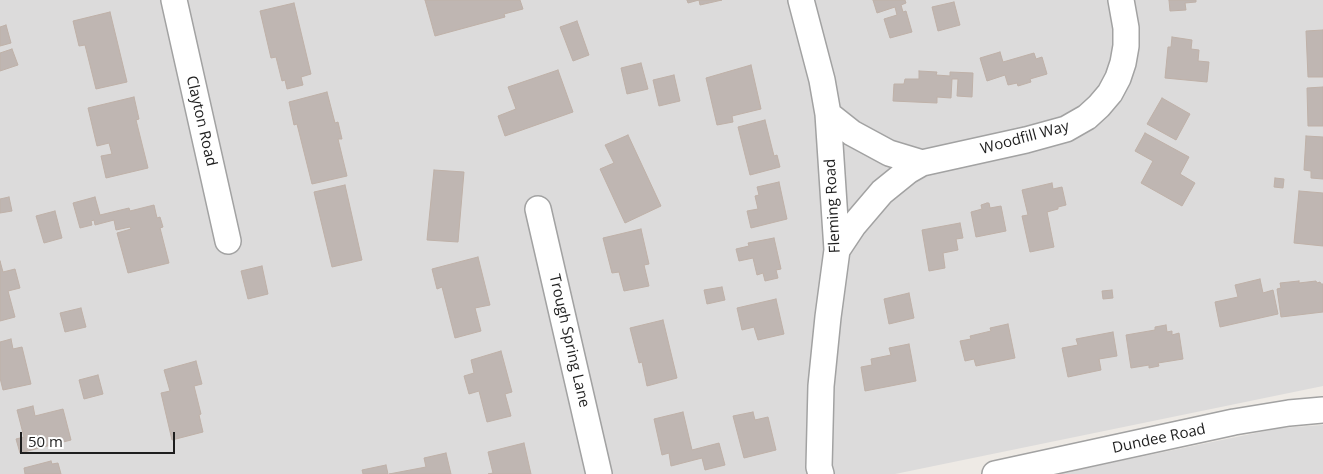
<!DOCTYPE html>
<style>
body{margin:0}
#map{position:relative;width:1323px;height:474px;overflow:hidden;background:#eeeae5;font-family:"Open Sans",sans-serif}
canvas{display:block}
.scale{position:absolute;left:20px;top:432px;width:155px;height:22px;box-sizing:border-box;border:2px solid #1e1e1e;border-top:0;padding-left:6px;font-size:15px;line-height:18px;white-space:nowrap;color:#1e1e1e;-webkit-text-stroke:4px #fff;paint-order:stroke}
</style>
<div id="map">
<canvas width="1323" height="474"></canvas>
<div class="scale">50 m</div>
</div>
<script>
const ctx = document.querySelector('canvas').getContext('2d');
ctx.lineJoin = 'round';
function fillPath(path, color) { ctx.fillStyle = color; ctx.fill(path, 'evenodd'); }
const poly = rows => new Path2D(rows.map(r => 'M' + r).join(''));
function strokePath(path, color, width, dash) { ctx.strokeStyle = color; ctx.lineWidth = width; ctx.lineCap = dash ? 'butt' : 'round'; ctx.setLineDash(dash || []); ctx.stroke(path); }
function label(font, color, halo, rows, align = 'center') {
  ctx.font = font + ' "Open Sans",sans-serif'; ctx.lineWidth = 4.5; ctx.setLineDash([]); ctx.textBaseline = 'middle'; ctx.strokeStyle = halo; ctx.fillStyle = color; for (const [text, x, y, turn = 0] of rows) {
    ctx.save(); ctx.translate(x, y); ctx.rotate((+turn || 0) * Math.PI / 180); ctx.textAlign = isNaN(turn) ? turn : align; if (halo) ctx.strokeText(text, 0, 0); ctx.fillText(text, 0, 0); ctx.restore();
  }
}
const residential = poly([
 [0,0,1323,0,1323,386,895,474,0,474],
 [1323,425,1323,474,1057,474,1280,428]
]);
const building = poly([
 [425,0,520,0,523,9,504,14,505,17,435,36,425,0],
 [687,0,722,0,700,5,699,0,688,3,687,0],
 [873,0,905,0,906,3,901,5,903,12,906,11,912,32,890,38,884,19,897,15,895,7,877,13,873,0],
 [1169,0,1196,0,1196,2,1185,3,1186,10,1170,11,1169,0],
 [954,2,960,25,938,31,932,7,954,2],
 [294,3,311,74,301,77,303,85,287,89,285,80,282,81,276,57,271,58,260,11,294,3],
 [110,12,127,82,96,89,85,45,79,46,73,21,110,12],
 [577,21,589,55,573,61,560,27,577,21],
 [6,25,11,43,0,46,0,27,6,25],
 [1323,30,1323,77,1308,77,1306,31,1323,30],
 [1172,37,1192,40,1191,49,1199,50,1198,61,1209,62,1207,82,1165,78,1168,47,1171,47,1172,37],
 [12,49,18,65,0,71,0,53,12,49],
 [1000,52,1003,62,1034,53,1036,59,1042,57,1047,74,1030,79,1031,82,1018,86,1017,83,1008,85,1005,75,987,81,980,58,1000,52],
 [641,63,648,89,627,94,621,68,641,63],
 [751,65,761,109,732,116,733,122,717,125,706,78,751,65],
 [558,70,573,112,505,136,498,116,516,109,508,87,558,70],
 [919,71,937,72,936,75,950,76,950,72,973,73,972,97,957,96,958,79,952,79,951,98,937,97,937,103,893,101,894,84,904,84,905,79,919,79,919,71],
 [674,75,680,101,659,106,653,80,674,75],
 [1323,87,1323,126,1308,126,1307,88,1323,87],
 [327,92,335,123,338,122,342,139,338,139,347,176,312,184,297,124,294,125,289,102,327,92],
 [134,97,139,119,136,120,148,168,106,178,101,156,112,154,109,143,97,146,88,108,134,97],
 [1162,98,1190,114,1176,140,1147,124,1162,98],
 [765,120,774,156,777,155,780,167,750,175,738,127,765,120],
 [1145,133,1189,157,1180,174,1195,183,1182,206,1141,183,1153,161,1135,151,1145,133],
 [628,135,661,206,625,223,600,169,614,163,605,145,628,135],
 [1306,136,1323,137,1323,179,1311,178,1311,171,1304,170,1306,136],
 [434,170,464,172,458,242,427,240,434,170],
 [1275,178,1284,179,1283,188,1274,187,1275,178],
 [779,182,787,219,751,228,747,211,758,209,755,196,759,195,757,187,779,182],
 [1052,183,1053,189,1062,187,1066,205,1058,207,1058,209,1047,212,1054,247,1030,252,1022,216,1028,215,1022,190,1052,183],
 [345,185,362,260,332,267,314,192,345,185],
 [1299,191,1323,193,1323,246,1294,243,1299,191],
 [9,197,12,211,0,213,0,199,9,197],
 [95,197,100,215,129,208,130,211,154,205,157,218,160,217,163,227,160,228,169,263,128,273,117,233,131,229,130,227,116,230,114,220,95,225,94,220,91,221,92,225,80,228,73,203,95,197],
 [987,203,989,203,990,208,1001,206,1006,231,976,237,971,212,982,209,981,205,987,203],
 [55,211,62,238,44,243,36,216,55,211],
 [960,223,963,238,956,239,958,250,943,253,945,268,929,271,922,230,960,223],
 [641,229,649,264,644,265,649,286,624,291,619,272,612,273,603,238,641,229],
 [774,238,781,269,776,270,778,278,765,281,763,273,757,275,753,258,739,261,736,249,749,246,748,243,774,238],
 [478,257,490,305,475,308,481,331,455,338,442,287,437,289,432,269,478,257],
 [0,261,3,272,15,269,20,288,8,291,15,317,0,321,0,261],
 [262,266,268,294,248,299,241,271,262,266],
 [1260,279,1263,293,1273,290,1278,314,1220,327,1215,302,1238,297,1235,285,1260,279],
 [1299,281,1299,283,1316,281,1317,283,1320,282,1321,284,1323,284,1323,312,1281,317,1277,289,1281,288,1280,283,1299,281],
 [722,287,725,300,707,304,704,290,722,287],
 [1112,290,1113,298,1103,299,1102,291,1112,290],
 [909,293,914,318,889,324,884,299,909,293],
 [776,299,784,334,758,340,754,327,742,330,737,308,776,299],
 [81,308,86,327,65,332,60,313,81,308],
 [663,320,677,378,647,386,642,362,639,363,630,328,663,320],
 [1008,324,1015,358,976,366,974,359,965,361,960,341,971,339,970,336,991,331,990,328,1008,324],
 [1166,325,1167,332,1172,331,1172,335,1179,333,1183,359,1158,363,1159,366,1149,368,1149,365,1131,368,1126,335,1155,330,1155,327,1166,325],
 [1113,332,1117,356,1099,359,1101,370,1068,377,1062,348,1078,345,1076,339,1113,332],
 [11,339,13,349,22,347,31,384,3,390,0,378,0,342,11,339],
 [909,344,916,381,865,391,861,367,872,365,871,359,891,355,889,348,909,344],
 [501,351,512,392,505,394,511,416,487,422,479,391,469,394,464,376,474,373,471,360,501,351],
 [196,361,202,384,194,386,201,414,199,415,203,432,172,440,161,393,170,391,164,370,196,361],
 [98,375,103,394,84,399,79,380,98,375],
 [33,406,35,416,63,409,71,440,20,453,16,439,24,437,17,410,33,406],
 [683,412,692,450,719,443,725,465,705,470,702,458,671,466,669,453,662,455,654,419,683,412],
 [753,412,755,420,768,417,776,450,744,458,733,416,753,412],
 [524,443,531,474,488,474,493,473,488,452,524,443],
 [446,453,451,474,389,474,426,467,424,458,446,453],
 [51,461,52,464,58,463,61,474,25,474,24,468,51,461],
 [386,465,388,474,363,474,362,470,386,465]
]);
const street = poly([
 [174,0,228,241],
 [801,0,822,80,828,114,837,250,828,317,821,386,819,467,821,474],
 [828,114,852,133,889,153,922,163],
 [538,209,599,474],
 [837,250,853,226,882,192,908,171,922,163,1026,140,1066,129,1087,117,1099,106,1110,93,1118,78,1123,63,1126,46,1126,28,1121,0],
 [995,474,1234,422,1289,413,1323,410]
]);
const streetNames = [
 ["Clayton Road",201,121,77],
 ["Woodfill Way",1025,138,-15],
 ["Fleming Road",833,206,-93],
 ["Trough Spring Lane",569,341,77],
 ["Dundee Road",1159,439,-12]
];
fillPath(residential, '#dcdbdb');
fillPath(building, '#bfb6b2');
strokePath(building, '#bfb1a8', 1);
strokePath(street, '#a2a2a2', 28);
strokePath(street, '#fff', 25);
label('15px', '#1e1e1e', '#fff', streetNames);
</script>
